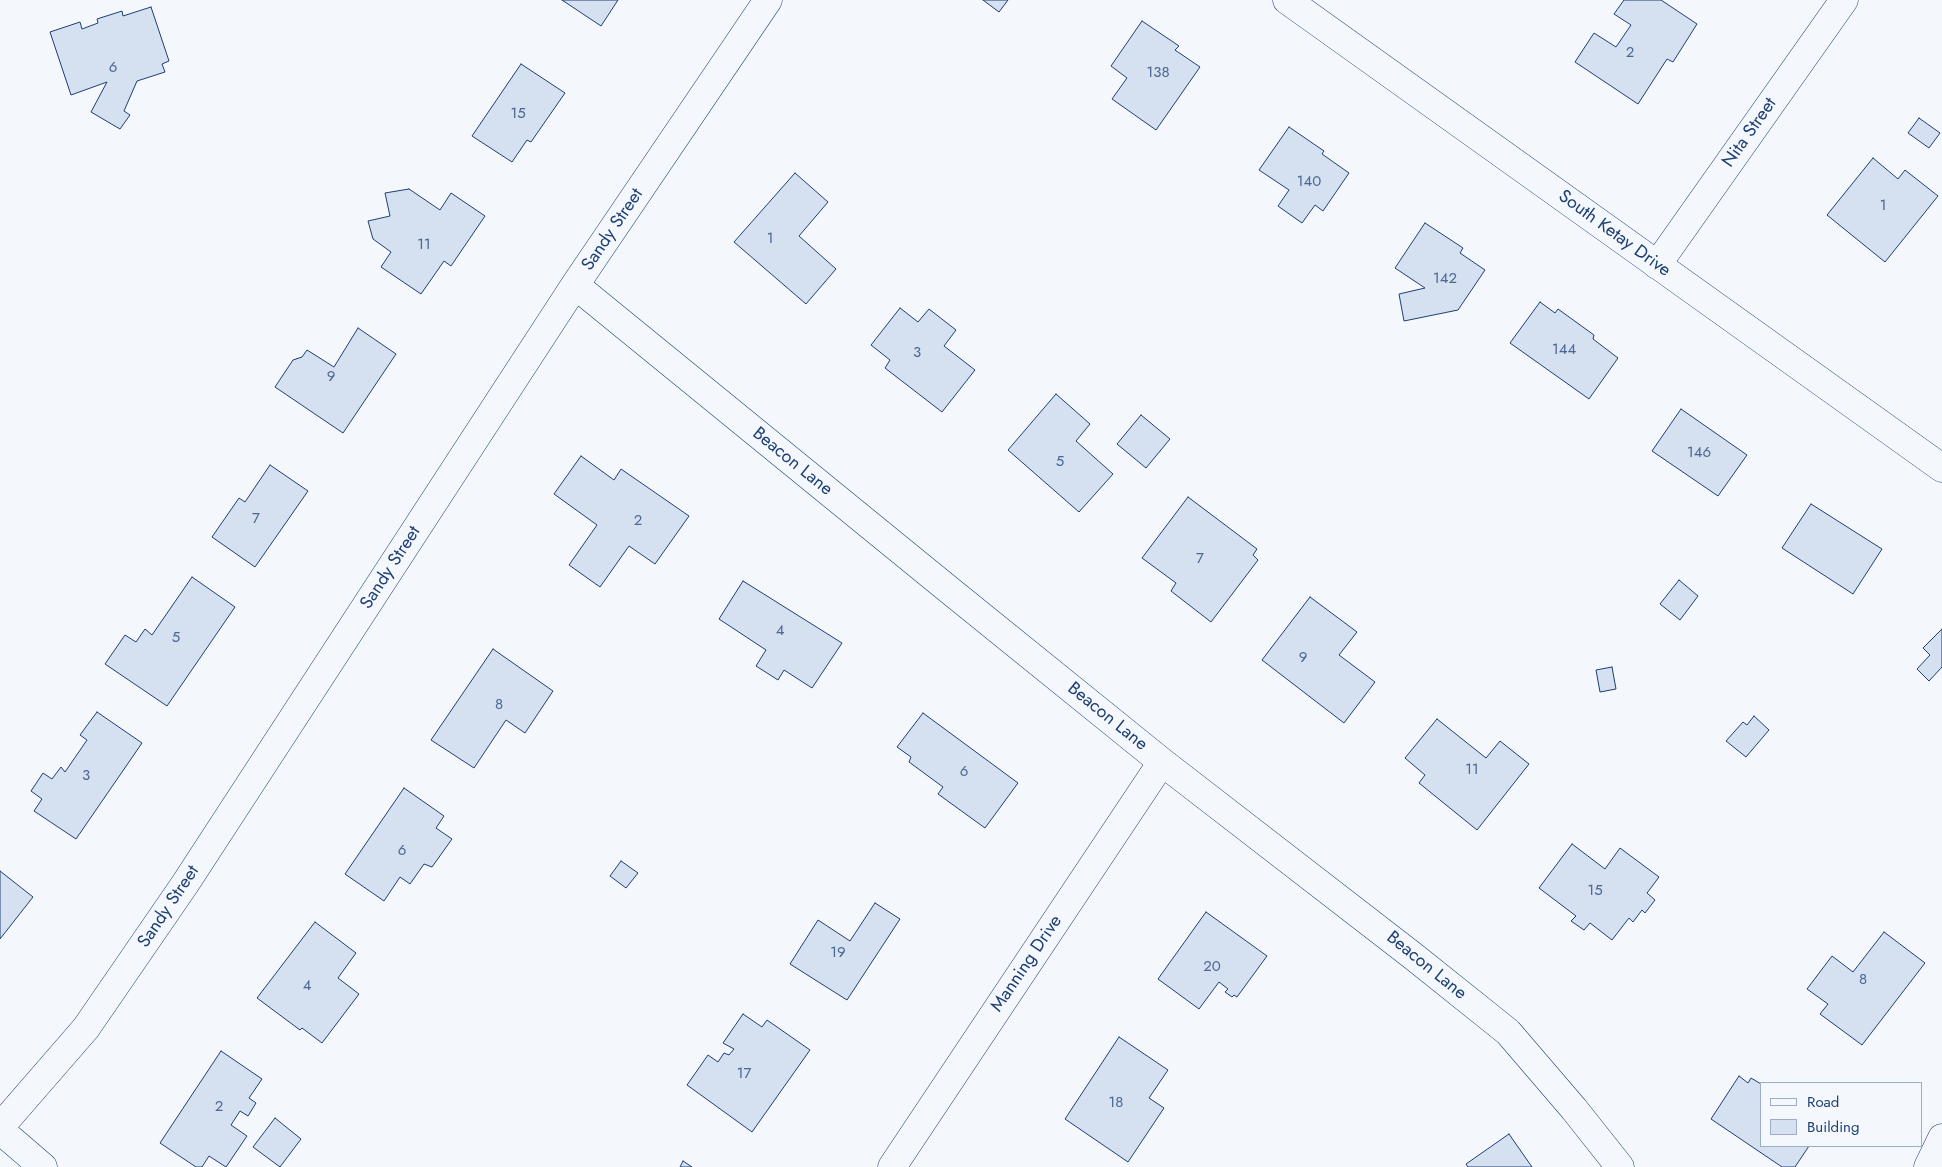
<!DOCTYPE html>
<style>
body{margin:0}
#map{position:relative;width:1942px;height:1167px;overflow:hidden;background:#f4f7fb;font-family:Jost,sans-serif}
canvas{display:block}
.legend{position:absolute;left:1760px;top:1082px;width:162px;height:65px;box-sizing:border-box;background:#f4f7fb;border:1px solid #9eadc5;margin:0;padding:6px 9px;list-style:none;font-size:15px;color:#1d3f73}
.legend li{display:flex;align-items:center;gap:10px;height:25px}
.legend b{width:25px;border:1px solid #9eadc5}
</style>
<div id="map">
<canvas width="1942" height="1167"></canvas>
<ul class="legend">
<li><b style="height:6px;background:#f4f7fb"></b>Road</li>
<li><b style="height:14px;background:#d5e0f0"></b>Building</li>
</ul>
</div>
<script>
const ctx = document.querySelector('canvas').getContext('2d');
ctx.lineJoin = 'round';
function fillPath(path, color) { ctx.fillStyle = color; ctx.fill(path, 'evenodd'); }
const poly = rows => new Path2D(rows.map(r => 'M' + r).join(''));
function strokePath(path, color, width, dash) { ctx.strokeStyle = color; ctx.lineWidth = width; ctx.lineCap = dash ? 'butt' : 'round'; ctx.setLineDash(dash || []); ctx.stroke(path); }
function label(font, color, halo, rows, align = 'center') {
  ctx.font = font + ' Jost,sans-serif'; ctx.lineWidth = 4; ctx.setLineDash([]); ctx.textBaseline = 'middle'; ctx.strokeStyle = halo; ctx.fillStyle = color; for (const [text, x, y, turn = 0] of rows) {
    ctx.save(); ctx.translate(x, y); ctx.rotate((+turn || 0) * Math.PI / 180); ctx.textAlign = isNaN(turn) ? turn : align; if (halo) ctx.strokeText(text, 0, 0); ctx.fillText(text, 0, 0); ctx.restore();
  }
}
const building = poly([
 [562,0,618,0,601,26,562,0],
 [983,0,1008,0,999,12,983,0],
 [1624,0,1661,0,1697,24,1673,62,1667,59,1638,104,1575,62,1594,33,1616,47,1631,25,1614,14,1624,0],
 [151,7,169,61,162,64,165,72,137,81,124,111,130,115,120,129,91,112,107,82,71,95,50,32,80,22,82,29,98,23,97,19,122,11,123,16,151,7],
 [1142,21,1179,46,1175,50,1200,67,1156,130,1112,99,1127,78,1111,66,1142,21],
 [521,64,565,93,531,142,527,140,512,162,472,136,521,64],
 [1919,118,1940,133,1929,148,1908,133,1919,118],
 [1289,127,1324,151,1322,154,1349,173,1323,211,1315,205,1302,223,1278,206,1289,190,1259,170,1289,127],
 [1873,158,1898,179,1905,170,1938,196,1885,262,1827,215,1873,158],
 [795,173,828,202,799,236,836,269,806,304,734,242,795,173],
 [409,189,440,210,451,193,485,216,451,266,444,261,421,294,381,267,391,252,373,239,368,221,390,216,385,193,409,189],
 [1425,223,1463,248,1460,253,1485,270,1458,310,1404,321,1399,294,1425,288,1395,268,1425,223],
 [1540,302,1555,313,1558,309,1594,335,1593,339,1618,358,1589,399,1510,343,1540,302],
 [900,308,918,322,929,309,956,330,944,346,975,370,942,412,885,368,890,360,871,345,900,308],
 [358,328,396,354,343,433,275,387,293,360,302,357,307,350,334,367,358,328],
 [1056,394,1090,424,1076,441,1113,474,1079,512,1008,450,1056,394],
 [1681,409,1747,455,1718,496,1652,451,1681,409],
 [1141,415,1170,439,1146,468,1117,444,1141,415],
 [581,456,614,480,621,469,689,516,655,564,629,546,600,587,569,565,597,525,554,494,581,456],
 [270,465,308,491,255,567,212,537,239,498,245,502,270,465],
 [1188,497,1257,549,1253,555,1258,560,1211,622,1171,591,1176,583,1142,558,1188,497],
 [1811,504,1882,549,1853,594,1782,548,1811,504],
 [192,577,235,607,167,706,105,664,125,635,136,642,145,629,152,635,192,577],
 [1679,580,1698,596,1680,620,1660,604,1679,580],
 [743,581,842,643,812,688,784,670,778,680,756,666,766,650,719,619,743,581],
 [1310,597,1357,632,1339,655,1375,682,1344,723,1262,660,1310,597],
 [1942,629,1942,667,1929,681,1917,669,1930,655,1923,648,1942,629],
 [493,649,553,691,525,733,506,720,474,768,431,740,493,649],
 [1612,667,1616,689,1600,692,1596,670,1612,667],
 [97,712,142,743,76,839,34,811,42,799,31,791,43,773,52,779,61,767,65,772,87,740,80,735,97,712],
 [923,713,1018,783,985,828,938,794,943,787,909,762,911,757,897,747,923,713],
 [1754,716,1769,730,1746,757,1726,741,1743,722,1747,725,1754,716],
 [1437,719,1486,758,1500,741,1529,764,1477,830,1419,783,1425,775,1405,758,1437,719],
 [404,788,444,816,436,828,452,839,432,867,424,864,410,884,400,877,384,901,345,874,404,788],
 [1572,844,1605,869,1620,848,1659,877,1647,893,1655,900,1645,913,1642,910,1633,922,1629,918,1612,940,1590,923,1584,930,1571,921,1576,916,1539,888,1572,844],
 [621,861,638,873,626,888,610,876,621,861],
 [0,871,33,897,0,939,0,871],
 [875,903,900,919,847,1000,790,964,818,920,850,941,875,903],
 [1206,912,1267,956,1237,997,1234,995,1232,997,1225,992,1228,989,1219,982,1199,1009,1158,979,1206,912],
 [315,922,356,953,338,978,359,994,322,1043,302,1028,300,1030,257,998,315,922],
 [1884,932,1925,963,1862,1045,1820,1014,1828,1004,1807,989,1832,956,1853,972,1884,932],
 [743,1014,762,1027,767,1020,810,1050,752,1132,687,1085,708,1055,718,1062,724,1053,729,1055,734,1049,723,1043,743,1014],
 [1119,1037,1168,1070,1149,1098,1164,1108,1128,1162,1065,1119,1119,1037],
 [221,1051,262,1079,249,1098,256,1103,248,1116,240,1111,231,1125,247,1136,226,1167,209,1156,202,1167,196,1167,160,1143,221,1051],
 [1739,1076,1748,1083,1751,1078,1761,1084,1761,1146,1809,1146,1795,1167,1782,1167,1711,1119,1739,1076],
 [275,1118,301,1139,280,1167,253,1147,275,1118],
 [1509,1134,1532,1167,1468,1167,1466,1164,1509,1134],
 [683,1161,692,1167,680,1167,683,1161]
]);
const street = poly([
 [1287,0,1942,468],
 [1657,265,1844,0],
 [575,285,948,589,1162,762,1413,956,1508,1032,1574,1109,1620,1167],
 [0,1127,86,1028,185,884,575,285,768,0],
 [0,1130,43,1167],
 [892,1167,1162,762],
 [1928,1167,1942,1138]
]);
const numberNames = [
 ["2",1630,53],
 ["6",113,68],
 ["138",1158,73],
 ["15",518,114],
 ["140",1309,182],
 ["1",1883,206],
 ["1",770,239],
 ["11",424,245],
 ["142",1445,279],
 ["144",1564,350],
 ["3",917,353],
 ["9",331,377],
 ["146",1699,453],
 ["5",1060,462],
 ["7",256,519],
 ["2",638,521],
 ["7",1200,559],
 ["4",780,631],
 ["5",176,638],
 ["9",1303,658],
 ["8",499,705],
 ["11",1472,770],
 ["6",964,772],
 ["3",86,776],
 ["6",402,851],
 ["15",1595,891],
 ["19",838,953],
 ["20",1212,967],
 ["8",1863,980],
 ["4",307,986],
 ["17",744,1074],
 ["18",1116,1103],
 ["2",219,1107]
];
const streetNames = [
 ["Nita Street",1750,133,-55],
 ["Sandy Street",613,230,-56],
 ["South Ketay Drive",1614,234,36],
 ["Beacon Lane",792,462,39],
 ["Sandy Street",391,568,-57],
 ["Beacon Lane",1107,717,39],
 ["Sandy Street",169,907,-56],
 ["Manning Drive",1027,964,-56],
 ["Beacon Lane",1426,966,39]
];
fillPath(building, '#d5e0f0');
strokePath(building, '#1d3f73', 1);
strokePath(street, '#1d3f73', 29);
strokePath(street, '#f4f7fb', 28);
label('15px', '#4b6792', null, numberNames);
label('18px', '#1d3f73', '#f4f7fb', streetNames);
</script>
